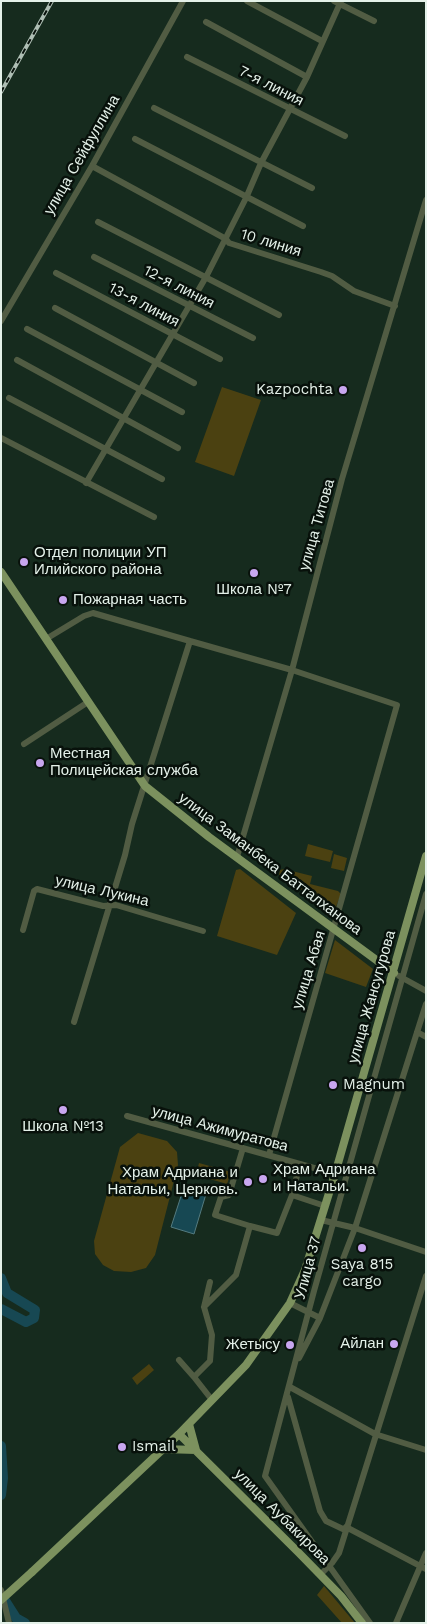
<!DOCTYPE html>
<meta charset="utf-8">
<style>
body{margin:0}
#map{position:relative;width:427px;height:1624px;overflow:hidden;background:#162b1e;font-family:"Work Sans",sans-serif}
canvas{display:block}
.frame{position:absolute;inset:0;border:2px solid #e4f1e9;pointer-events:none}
</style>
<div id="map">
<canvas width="427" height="1624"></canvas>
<div class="frame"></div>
</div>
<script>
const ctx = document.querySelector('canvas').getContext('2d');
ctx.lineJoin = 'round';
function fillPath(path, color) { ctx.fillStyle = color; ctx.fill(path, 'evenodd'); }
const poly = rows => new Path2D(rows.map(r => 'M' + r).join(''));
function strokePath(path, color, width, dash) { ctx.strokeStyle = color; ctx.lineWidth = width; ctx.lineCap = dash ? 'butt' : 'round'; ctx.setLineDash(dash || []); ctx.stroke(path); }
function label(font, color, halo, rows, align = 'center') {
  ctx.font = font + ' "Work Sans",sans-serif'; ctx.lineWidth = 5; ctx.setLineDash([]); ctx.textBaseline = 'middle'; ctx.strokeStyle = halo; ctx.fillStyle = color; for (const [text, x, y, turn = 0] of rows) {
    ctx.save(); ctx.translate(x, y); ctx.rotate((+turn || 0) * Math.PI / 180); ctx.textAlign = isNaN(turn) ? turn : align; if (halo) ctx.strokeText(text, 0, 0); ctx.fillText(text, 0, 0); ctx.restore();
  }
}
const green = poly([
 [222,387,261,400,234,476,195,462],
 [308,844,333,851,330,862,305,856],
 [334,854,347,858,344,871,331,868],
 [240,869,296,913,277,955,217,936,236,870],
 [284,869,312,876,310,884,338,891,341,894,336,907,331,911,279,875,280,870],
 [335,940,373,969,366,987,325,973],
 [138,1133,167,1141,177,1152,178,1165,155,1255,146,1268,131,1272,114,1271,103,1265,95,1254,94,1241,120,1147],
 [199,1163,231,1172,227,1184,196,1175],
 [149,1364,154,1370,137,1385,132,1378],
 [324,1586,355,1623,342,1623,317,1595]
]);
const water = poly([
 [184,1187,206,1194,194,1234,171,1227,184,1187]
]);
const river = poly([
 [1,1278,7,1293,35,1310,34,1318,26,1322,1,1309],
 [1,1446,3,1478,1,1495],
 [2,1596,16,1618,25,1623]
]);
const minor = poly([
 [247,1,322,41],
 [334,1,374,21],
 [206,22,307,77],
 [187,57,345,136],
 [154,108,312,188],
 [135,139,303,226],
 [92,166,226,239,229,243,321,272,332,276,354,291,395,306],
 [98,222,279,315],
 [94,257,253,338],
 [56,273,220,359],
 [55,308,194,383],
 [1,321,92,166,183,1],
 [27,329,182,412],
 [17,360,178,448],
 [9,398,162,479],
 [1,438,154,517],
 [86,483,206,277,246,198,261,163,307,77,341,1],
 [46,639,84,616,93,613,190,641],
 [24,744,88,702],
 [237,857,292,670,342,479,426,200],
 [23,930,34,891,37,889,103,906,116,905,203,931],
 [399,976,426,991],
 [426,1004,355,1228,426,1252],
 [74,1022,125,855,132,824,190,641,292,670,397,705,269,1155],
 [417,1032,426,1037],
 [127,1116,300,1164,292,1195,325,1206],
 [243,1148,229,1195,221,1197,215,1215,250,1226],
 [300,1164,335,1174],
 [210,1282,204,1307,212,1335,210,1361,194,1377,212,1400],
 [290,1303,320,1318],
 [204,1307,236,1275,250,1226,277,1233,292,1195],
 [299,1358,320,1318,355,1228,321,1220],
 [179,1360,194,1377],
 [290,1387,375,1434,426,1450],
 [288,1397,320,1511,326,1521,345,1530],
 [346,1527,426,1569],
 [320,1575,332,1563,339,1553,426,1276],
 [1,1590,9,1623],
 [370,1623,265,1476,314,1291,426,894],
 [396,1623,426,1553]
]);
const major = poly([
 [1,572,145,786,209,837,394,973],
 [179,1434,299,1553,341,1596,362,1623],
 [163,1449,196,1450,189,1424],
 [32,1572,179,1434,246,1365,290,1303,305,1270,335,1174,426,856]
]);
const rail = poly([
 [1,92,52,1]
]);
const majorBridge = poly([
 [1,1600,32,1572]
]);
const markers = [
 [343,390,5,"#c8a6ef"],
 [24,562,5,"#c8a6ef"],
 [254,573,5,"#c8a6ef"],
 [63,600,5,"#c8a6ef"],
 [40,763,5,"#c8a6ef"],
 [333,1085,5,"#c8a6ef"],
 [63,1110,5,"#c8a6ef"],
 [263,1179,5,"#c8a6ef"],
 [248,1182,5,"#c8a6ef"],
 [362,1248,5,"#c8a6ef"],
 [394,1344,5,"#c8a6ef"],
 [290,1345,5,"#c8a6ef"],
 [122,1447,5,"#c8a6ef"]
];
const streetNames = [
 ["7-я линия",271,86,27],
 ["улица Сейфуллина",82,155,-60],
 ["10 линия",271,243,17],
 ["12-я линия",179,287,27],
 ["13-я линия",144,305,28],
 ["улица Титова",317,525,-74],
 ["улица Заманбека Батталханова",270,864,37],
 ["улица Лукина",102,891,13],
 ["улица Абая",309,970,-73],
 ["улица Жансугурова",372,997,-74],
 ["улица Ажимуратова",220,1129,15],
 ["Улица 37",308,1268,-75],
 ["улица Аубакирова",282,1517,45]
];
const poiNames = [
 ["Kazpochta",333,390,"right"],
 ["Отдел полиции УП",34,553],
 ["Илийского района",34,570],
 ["Школа №7",254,590,"center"],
 ["Пожарная часть",73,600],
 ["Местная",50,754],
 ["Полицейская служба",50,771],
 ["Magnum",343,1085],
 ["Школа №13",63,1127,"center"],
 ["Храм Адриана",273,1170],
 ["и Натальи.",273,1187],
 ["Храм Адриана и",238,1173,"right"],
 ["Натальи, Церковь.",238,1190,"right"],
 ["Saya 815",362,1265,"center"],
 ["cargo",362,1282,"center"],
 ["Айлан",384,1344,"right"],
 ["Жетысу",280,1345,"right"],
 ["Ismail",132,1447]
];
fillPath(green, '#4b4111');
fillPath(water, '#174853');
strokePath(water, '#547b80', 1);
strokePath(river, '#174853', 10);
strokePath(minor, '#515c43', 6);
strokePath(major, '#7c915e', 8);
strokePath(rail, '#aebeb4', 4);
strokePath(rail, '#08110b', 2, [5.5]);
strokePath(majorBridge, '#7c915e', 8);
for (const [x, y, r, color] of markers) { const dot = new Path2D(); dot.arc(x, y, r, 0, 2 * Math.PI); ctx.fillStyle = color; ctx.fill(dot); strokePath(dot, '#08110b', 2); }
label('15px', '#e4f1e9', '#08110b', streetNames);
label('15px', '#e4f1e9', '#08110b', poiNames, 'left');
</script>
